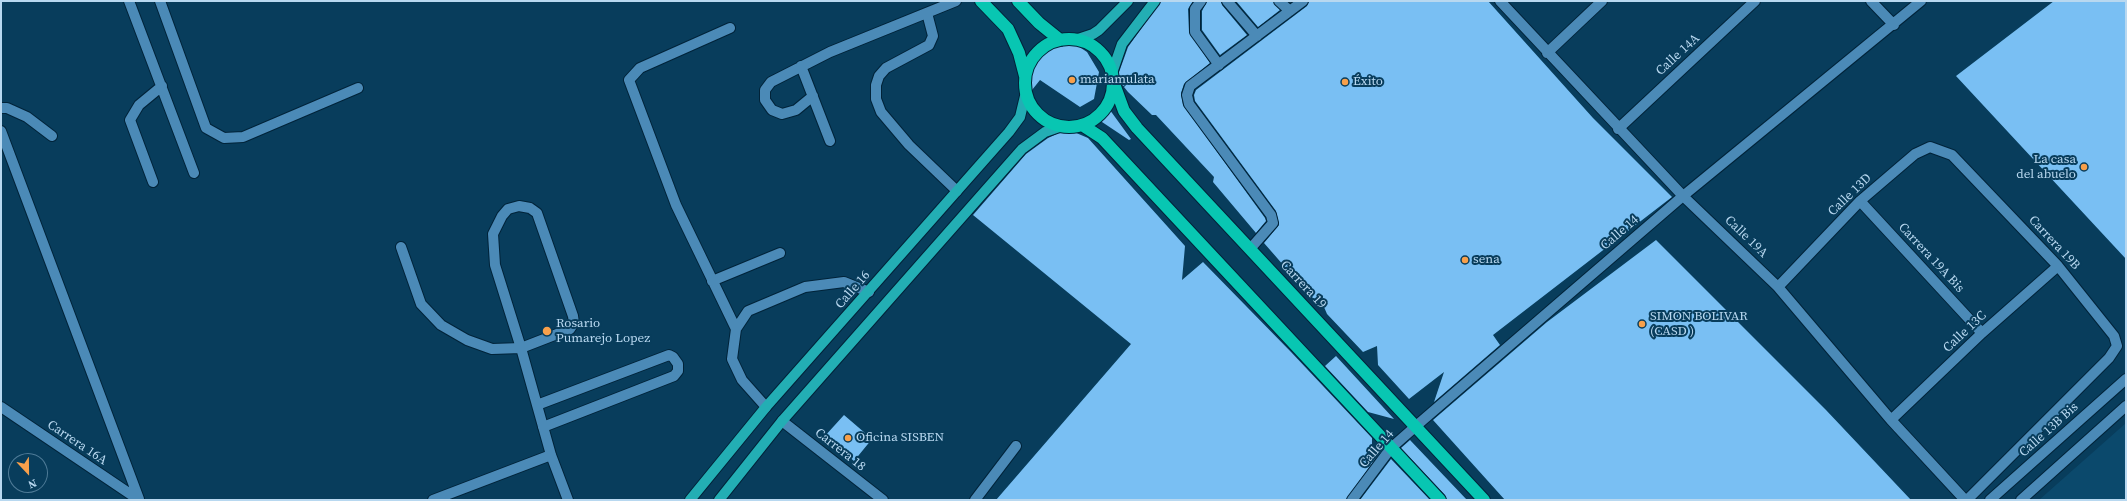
<!DOCTYPE html>
<meta charset="utf-8">
<style>
body{margin:0}
#map{position:relative;width:2127px;height:501px;overflow:hidden;background:#083d5c;font-family:"Source Serif 4",serif}
canvas{display:block}
.frame{position:absolute;inset:0;border:2px solid #b8d8f0;pointer-events:none}
.north{position:absolute;left:8px;top:453px;width:40px;height:40px;box-sizing:border-box;background:#083d5c;border:1px solid #4e7b97;border-radius:50%;rotate:158deg;font-size:11px;font-weight:700;line-height:16px;text-align:center;color:#b8d8f0}
.north::after{content:'';display:block;margin:auto;width:14px;height:18px;background:#f8a04b;clip-path:polygon(50% 0,100% 100%,50% 72%,0 100%)}
</style>
<div id="map">
<canvas width="2127" height="501"></canvas>
<div class="frame"></div>
<div class="north">N</div>
</div>
<script>
const ctx = document.querySelector('canvas').getContext('2d');
ctx.lineJoin = 'round';
function fillPath(path, color) { ctx.fillStyle = color; ctx.fill(path, 'evenodd'); }
const poly = rows => new Path2D(rows.map(r => 'M' + r).join(''));
function strokePath(path, color, width, dash) { ctx.strokeStyle = color; ctx.lineWidth = width; ctx.lineCap = dash ? 'butt' : 'round'; ctx.setLineDash(dash || []); ctx.stroke(path); }
function label(font, color, halo, rows, align = 'center') {
  ctx.font = font + ' "Source Serif 4",serif'; ctx.lineWidth = 4; ctx.setLineDash([]); ctx.textBaseline = 'middle'; ctx.strokeStyle = halo; ctx.fillStyle = color; for (const [text, x, y, turn = 0] of rows) {
    ctx.save(); ctx.translate(x, y); ctx.rotate((+turn || 0) * Math.PI / 180); ctx.textAlign = isNaN(turn) ? turn : align; if (halo) ctx.strokeText(text, 0, 0); ctx.fillText(text, 0, 0); ctx.restore();
  }
}
const built = poly([
 [2126,423,2126,500,2039,500]
]);
const building = poly([
 [1161,1,1193,1,1188,9,1189,32,1210,63,1184,84,1181,93,1183,105,1265,218,1266,221,1256,233,1213,182,1214,177,1156,115,1152,115,1128,92,1124,87,1127,84,1123,86,1118,75,1128,47],
 [1207,1,1221,1,1222,5,1247,35,1220,55,1202,30,1202,11],
 [1236,1,1273,1,1280,10,1258,27],
 [1309,1,1488,1,1593,118,1672,197,1493,335,1500,345,1434,402,1444,372,1409,399,1378,365,1377,346,1363,352,1327,314,1321,300,1312,298,1264,243,1279,225,1276,211,1195,101,1194,95,1196,90,1307,6],
 [2054,1,2126,1,2126,259,1956,76],
 [1067,43,1078,46,1087,52,1099,72,1094,99,1080,107,1040,80,1032,90,1030,87,1030,82,1032,78,1031,69,1039,54,1048,47,1054,45,1062,47],
 [1107,106,1131,139,1129,140,1096,118],
 [1067,129,1088,138,1185,246,1182,280,1203,262,1291,352,1372,438,1372,455,1380,452,1346,500,996,500,1131,344,973,215,1026,154,1048,138],
 [1656,240,1826,410,1911,500,1505,500,1433,420,1547,322],
 [1336,356,1394,419,1368,412,1325,366],
 [844,415,872,439,854,461,824,437],
 [1410,440,1467,500,1447,500,1445,495,1401,448],
 [1391,459,1430,500,1360,500]
]);
const minor = poly([
 [129,1,194,173],
 [160,1,206,128,224,138,243,137,358,88],
 [1201,1,1195,9,1195,32,1219,65],
 [1227,1,1257,36],
 [1279,1,1290,11],
 [1500,1,1683,196,1778,287,1891,420,1965,500],
 [1871,1,1894,25],
 [927,13,933,36,929,45,886,68,879,76,876,85,876,99,881,112,909,145,957,191],
 [730,28,640,68,629,80,676,205,736,329],
 [1547,53,1602,1],
 [801,66,830,141],
 [813,96,796,110,782,114,772,110,765,100,765,90,771,82,830,52,956,1],
 [1,108,7,108,27,117,52,136],
 [1618,129,1755,1],
 [1,131,139,499],
 [153,182,130,120,139,105,162,86],
 [1860,201,1982,333],
 [401,247,421,304,441,325,467,340,492,349,521,348,570,329,574,323,573,316,537,213,530,208,519,206,508,209,502,216,493,234,495,265,521,348,551,455,568,500],
 [1250,249,1273,223,1271,215,1189,104,1187,95,1190,86,1303,1],
 [712,281,780,253],
 [1778,287,1860,201,1915,154,1930,147,1952,155,2058,266,2114,336,2117,346,2109,358,1967,500],
 [537,405,669,355,673,357,678,364,678,371,674,376,543,427],
 [1,407,139,500],
 [766,407,742,380,732,359,736,329,748,311,805,287,844,282,869,292],
 [1891,420,1982,333,2058,266],
 [782,421,883,500],
 [433,500,551,455],
 [975,500,1016,446],
 [1352,500,1391,448,1416,426,1683,196,1921,1],
 [1990,500,2126,379],
 [2021,500,2126,406]
]);
const major = poly([
 [1075,40,1093,34,1099,30,1128,1],
 [1112,73,1122,44,1155,1],
 [690,500,766,407,1009,132,1020,117,1026,92],
 [719,500,782,421,1022,149,1045,132,1062,126]
]);
const highway = poly([
 [981,1,1008,29,1019,53,1025,76],
 [1018,1,1039,23,1060,40],
 '1025 83a44 44 0 1 1 88 0a44 44 0 1 1-88 0Z',
 [1113,81,1124,111,1137,128,1484,500],
 [1082,125,1102,138,1440,500]
]);
const markers = [
 [1072,80,4,"#f8a04b"],
 [1345,82,4,"#f8a04b"],
 [2084,167,4,"#f8a04b"],
 [1465,260,4,"#f8a04b"],
 [1642,324,4,"#f8a04b"],
 [547,331,5,"#f8a04b"],
 [848,438,4,"#f8a04b"]
];
const streetNames = [
 ["Calle 14A",1678,55,-43],
 ["Calle 13D",1850,195,-44],
 ["Calle 14",1620,233,-41],
 ["Calle 19A",1746,237,44],
 ["Carrera 19B",2054,243,47],
 ["Carrera 19A Bis",1931,258,47],
 ["Carrera 19",1303,285,47],
 ["Calle 16",853,290,-49],
 ["Calle 13C",1965,332,-43],
 ["Calle 13B Bis",2049,430,-42],
 ["Carrera 16A",77,443,34],
 ["Calle 14",1377,449,-49],
 ["Carrera 18",840,450,38]
];
const poiNames = [
 ["mariamulata",1080,80],
 ["Éxito",1353,82],
 ["La casa",2076,160,"right"],
 ["del abuelo",2076,175,"right"],
 ["sena",1473,260],
 ["SIMON BOLIVAR",1650,317],
 ["(CASD )",1650,332],
 ["Rosario",556,324],
 ["Pumarejo Lopez",556,339],
 ["Oficina SISBEN",856,438]
];
fillPath(built, '#0b496c');
fillPath(building, '#79bff3');
strokePath(minor, '#012339', 12);
strokePath(major, '#012339', 12);
strokePath(highway, '#012339', 14);
strokePath(minor, '#4b8ab7', 10);
strokePath(major, '#23aeb4', 10);
strokePath(highway, '#08c6b2', 12);
for (const [x, y, r, color] of markers) { const dot = new Path2D(); dot.arc(x, y, r, 0, 2 * Math.PI); ctx.fillStyle = color; ctx.fill(dot); strokePath(dot, '#083d5c', 1.5); }
label('13px', '#b8d8f0', '#083d5c', streetNames);
label('13px', '#b8d8f0', '#083d5c', poiNames, 'left');
</script>
